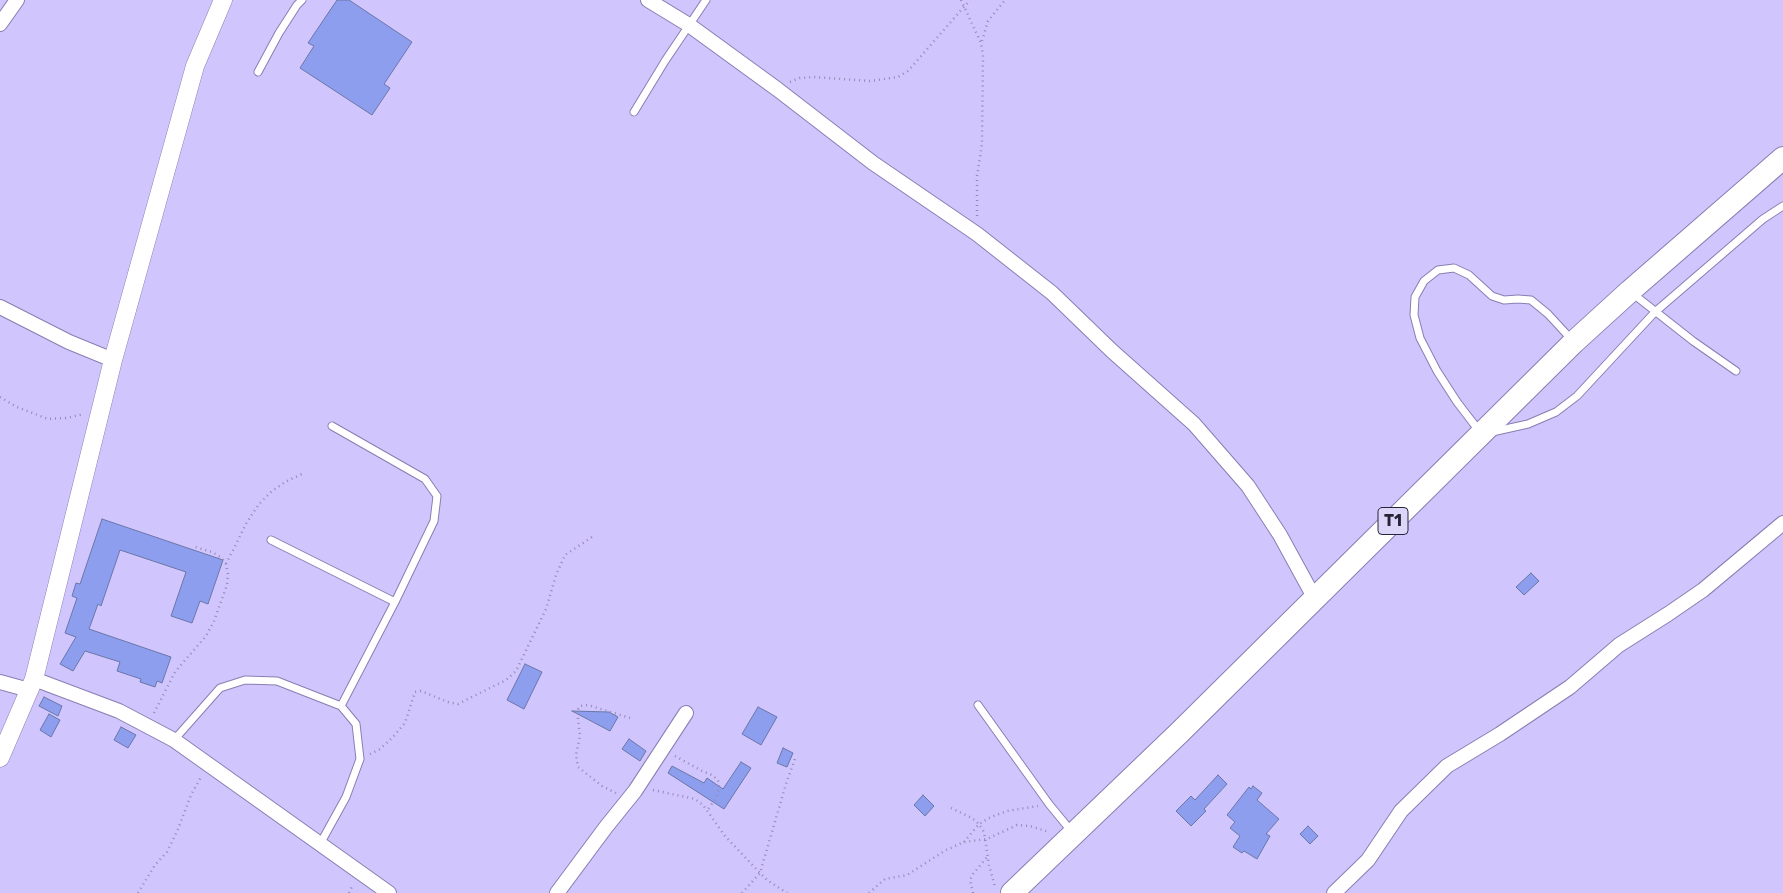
<!DOCTYPE html>
<style>
body{margin:0}
canvas{display:block;background:#d1c5fd}
</style>
<canvas width="1783" height="893"></canvas>
<script>
const ctx = document.querySelector('canvas').getContext('2d');
ctx.lineJoin = 'round';
function fillPath(path, color) { ctx.fillStyle = color; ctx.fill(path, 'evenodd'); }
const poly = rows => new Path2D(rows.map(r => 'M' + r).join(''));
function strokePath(path, color, width, dash) { ctx.strokeStyle = color; ctx.lineWidth = width; ctx.lineCap = dash ? 'butt' : 'round'; ctx.setLineDash(dash || []); ctx.stroke(path); }
function label(font, color, halo, rows, align = 'center') {
  ctx.font = font + ' Rubik,sans-serif'; ctx.lineWidth = 5; ctx.setLineDash([]); ctx.textBaseline = 'middle'; ctx.strokeStyle = halo; ctx.fillStyle = color; for (const [text, x, y, turn = 0] of rows) {
    ctx.save(); ctx.translate(x, y); ctx.rotate((+turn || 0) * Math.PI / 180); ctx.textAlign = isNaN(turn) ? turn : align; if (halo) ctx.strokeText(text, 0, 0); ctx.fillText(text, 0, 0); ctx.restore();
  }
}
const building = poly([
 [337,0,349,0,412,42,384,84,390,88,372,115,300,68,314,46,308,43,337,0],
 [102,519,223,560,208,604,200,601,192,623,171,616,186,572,120,550,101,606,98,604,89,629,171,657,162,683,157,681,155,687,140,682,141,679,117,671,120,662,85,651,73,671,60,664,76,637,65,633,77,598,72,596,76,583,80,584,102,519],
 [1531,573,1539,581,1524,595,1516,587,1531,573],
 [525,664,542,672,524,709,507,700,525,664],
 [44,697,62,706,58,716,39,706,44,697],
 [758,707,777,717,761,745,742,734,758,707],
 [572,711,609,712,618,717,610,731,572,711],
 [49,714,60,720,51,737,40,730,49,714],
 [121,727,136,735,128,748,114,740,121,727],
 [629,739,646,751,640,761,622,749,629,739],
 [783,748,793,753,787,767,777,763,783,748],
 [741,762,751,768,724,809,668,773,672,766,704,783,707,778,723,789,741,762],
 [1218,775,1227,784,1204,809,1206,811,1191,826,1176,811,1191,796,1195,800,1218,775],
 [1253,786,1262,793,1257,800,1279,819,1266,834,1270,836,1257,859,1244,851,1242,853,1233,847,1240,836,1230,828,1235,822,1227,815,1249,787,1251,789,1253,786],
 [923,795,934,806,925,816,914,805,923,795],
 [1308,826,1318,836,1310,844,1300,834,1308,826]
]);
const path = poly([
 [961,0,981,43,983,55,982,144,977,176,977,218],
 [982,41,988,21,1005,0],
 [790,82,800,78,814,77,870,81,898,77,908,71,970,0],
 [0,397,17,407,48,419,66,418,84,414],
 [226,564,247,522,259,504,272,491,285,482,304,473],
 [154,713,175,672,206,636,214,621,227,585,228,574,226,564,222,558,212,552,192,546],
 [370,754,380,749,392,738,405,723,415,692,421,691,448,702,458,704,506,680,516,671,546,609,556,575,565,555,592,537],
 [675,756,702,771,712,775,718,780,719,787,716,798,707,811],
 [653,790,695,799,703,805,725,836,760,873,767,880,787,893],
 [616,793,602,786,578,767,576,755,580,736,577,711,580,706,588,705,630,718],
 [951,808,972,818,979,824,984,832,989,865,995,887],
 [964,842,979,824,991,817,1007,811,1038,806],
 [138,893,155,865,167,852,178,829,191,795,201,777],
 [349,893,353,884],
 [742,893,760,873,786,784,796,756],
 [869,893,885,879,907,875,946,850,964,842,987,839,1017,825,1030,826,1049,832],
 [973,893,970,880,973,874,988,856]
]);
const service = poly([
 [258,72,279,33,297,5,302,0],
 [634,112,665,61,706,0],
 [1632,293,1693,341,1736,371],
 [332,426,425,479,437,496,434,521,395,602,341,706],
 [1480,432,1457,402,1437,371,1420,338,1414,315,1415,297,1424,281,1438,270,1454,268,1469,275,1492,296,1504,300,1518,299,1531,300,1548,314,1572,340],
 [1492,432,1528,424,1556,412,1577,396,1655,312,1763,219,1783,206],
 [271,540,395,602],
 [978,705,1049,804,1072,832],
 [174,740,220,688,245,680,277,681,341,706,356,724,360,759,346,797,320,844]
]);
const minor = poly([
 [648,0,689,25,777,89,873,163,977,234,1052,293,1112,351,1194,424,1248,486,1280,535,1315,599],
 [0,24,17,0],
 [0,307,69,342,113,360],
 [34,679,119,711,174,740,389,893],
 [0,682,29,690],
 [557,893,606,827,635,791,686,713],
 [1334,893,1368,860,1401,811,1447,766,1500,734,1570,687,1619,645,1668,614,1703,590,1783,523]
]);
const tertiary = poly([
 [0,758,34,679,113,360,195,66,223,0]
]);
const trunk = poly([
 [1012,893,1179,733,1574,342,1630,291,1783,158]
]);
const shields = [
 [1393,521,30]
];
const shieldNames = [
 ["T1",1393,521]
];
fillPath(building, '#8d9eef');
strokePath(building, '#6b76a8', 1);
strokePath(service, '#897eb2', 9);
strokePath(minor, '#897eb2', 16);
strokePath(tertiary, '#897eb2', 19);
strokePath(trunk, '#897eb2', 24);
strokePath(path, '#948ab5', 2.5, [1, 4]);
strokePath(service, '#fff', 7);
strokePath(minor, '#fff', 14);
strokePath(tertiary, '#fff', 18);
strokePath(trunk, '#fff', 22);
for (const [x, y, w] of shields) { const box = new Path2D(); box.roundRect(x - w / 2, y - 13.5, w, 27, 4); ctx.fillStyle = '#dcd6f8'; ctx.fill(box); strokePath(box, '#282338', 1); }
label('bold 16px', '#282338', null, shieldNames);
</script>
